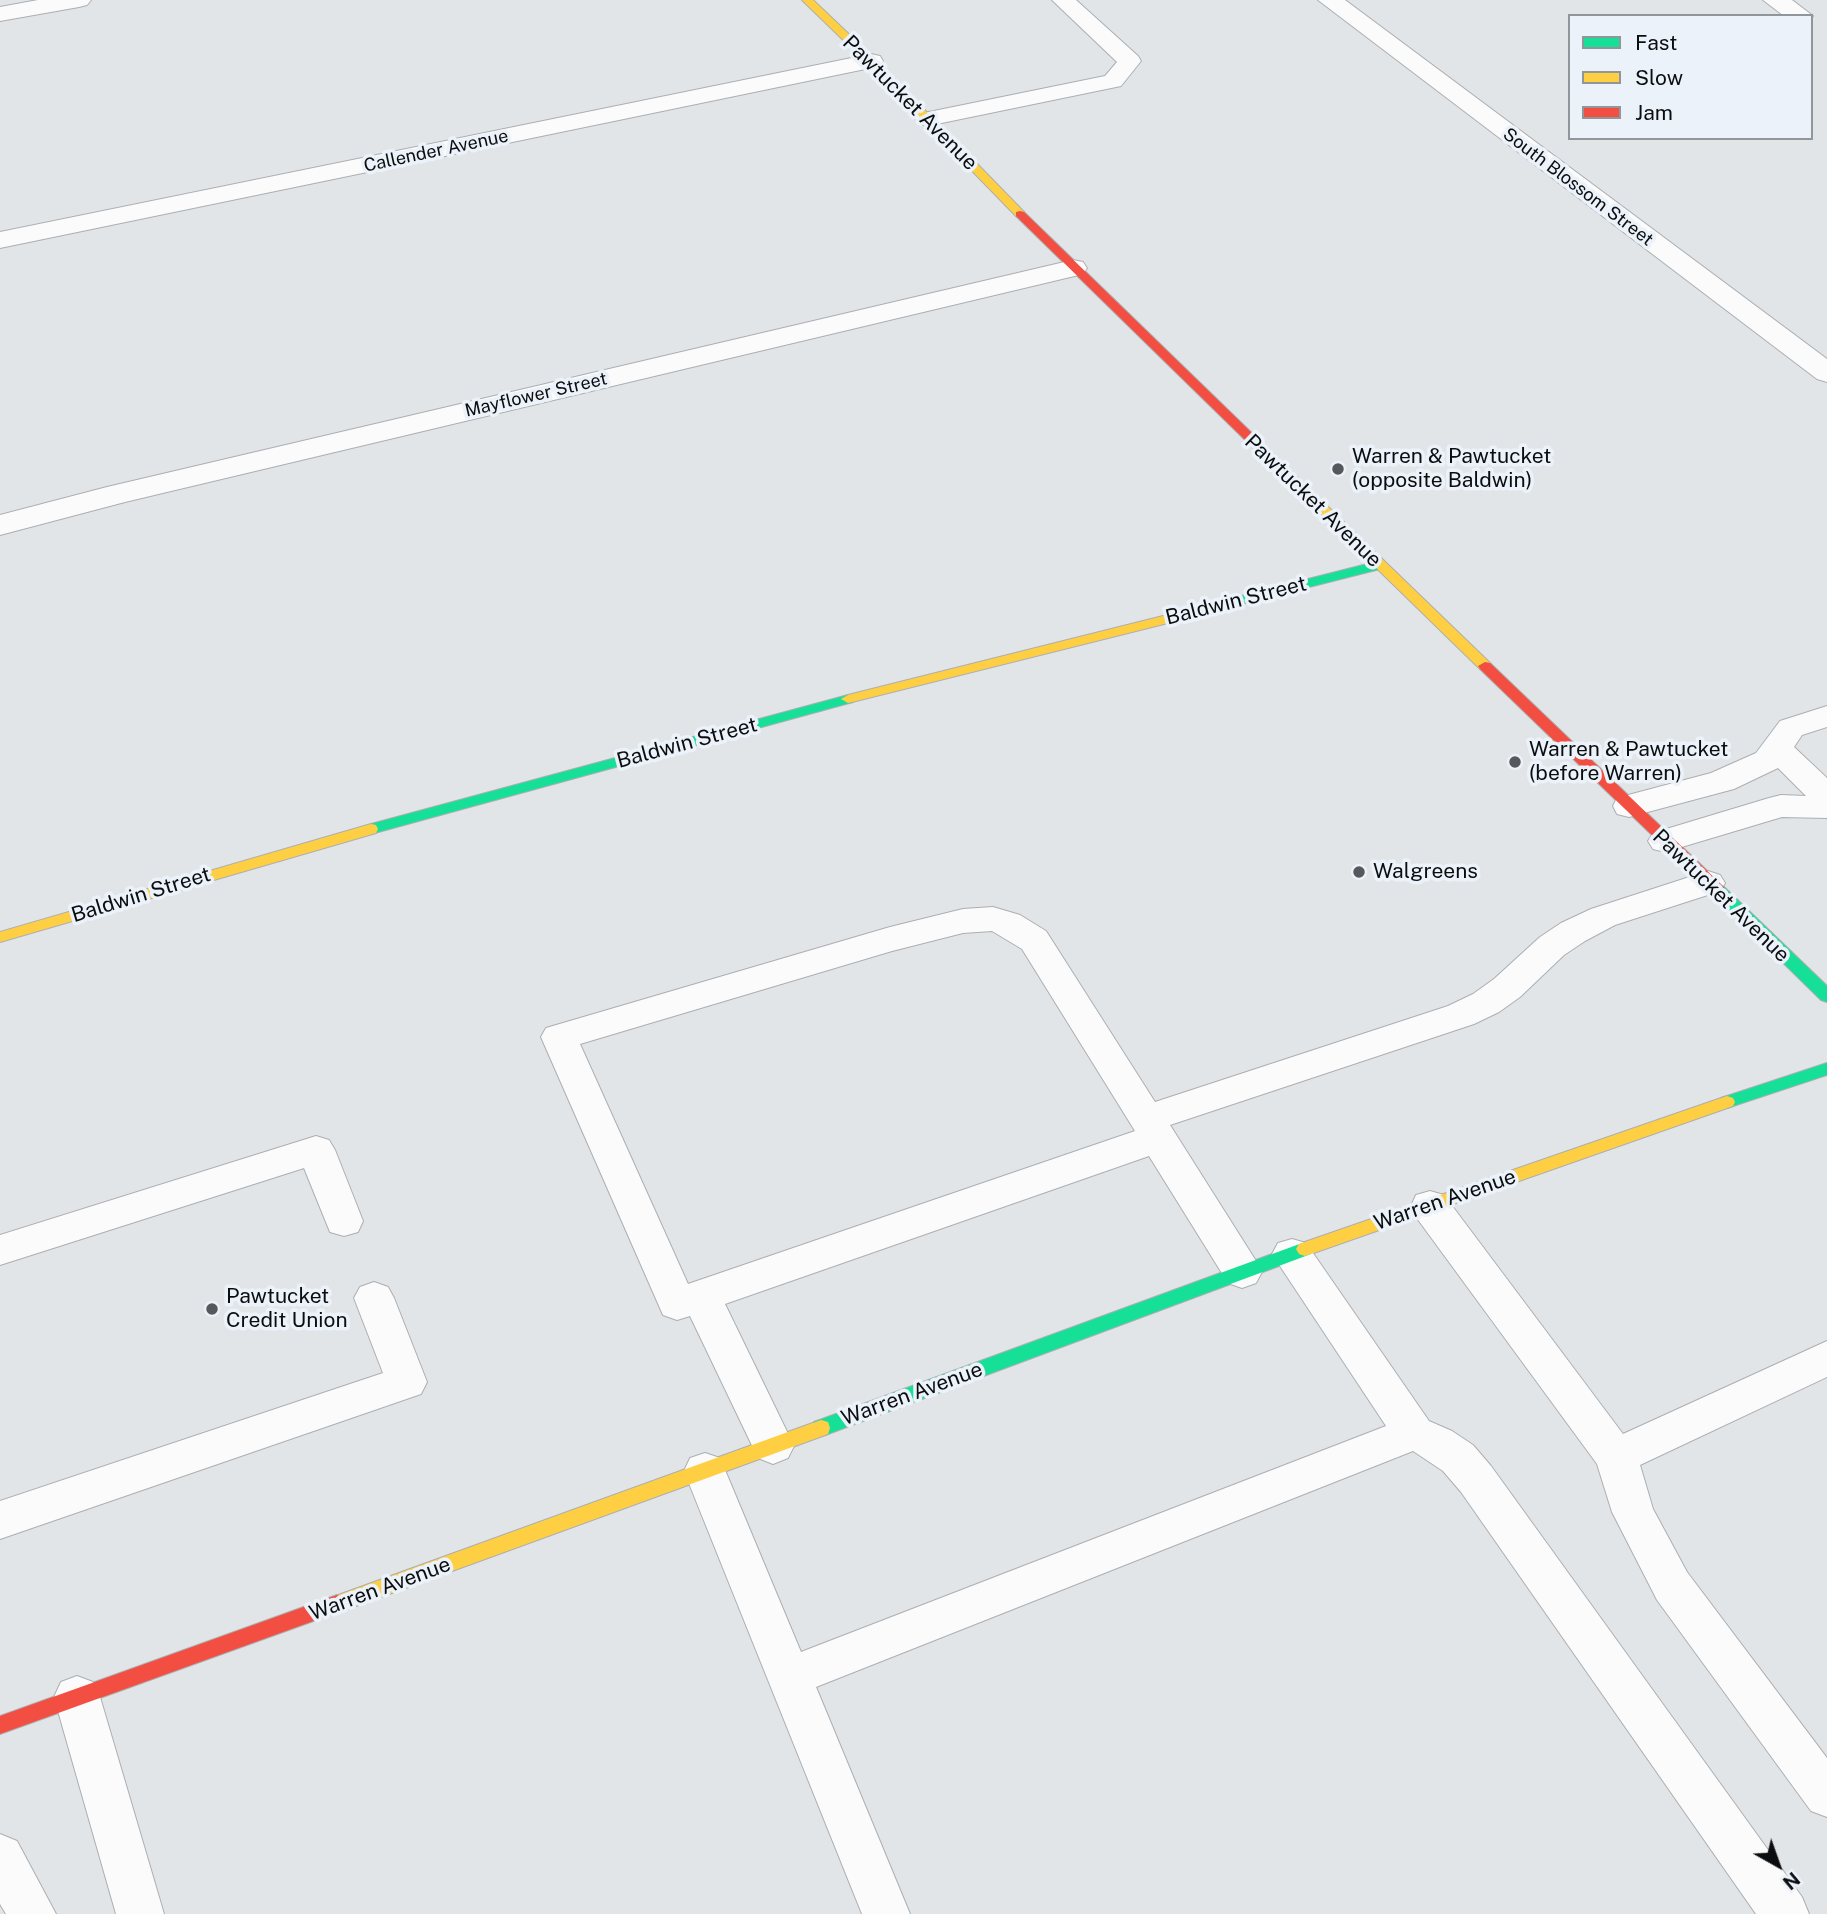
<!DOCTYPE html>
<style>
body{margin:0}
#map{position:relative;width:1827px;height:1914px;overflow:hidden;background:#e2e5e8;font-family:"Public Sans",sans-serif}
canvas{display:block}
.legend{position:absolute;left:1568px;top:14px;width:245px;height:126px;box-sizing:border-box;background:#ebf2f9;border:2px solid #91969b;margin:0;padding:9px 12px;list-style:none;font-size:21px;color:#0b0d0f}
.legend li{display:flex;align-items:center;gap:14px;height:35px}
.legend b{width:35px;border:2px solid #91969b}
.north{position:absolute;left:1743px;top:1830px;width:70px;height:70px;-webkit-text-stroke:5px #ebf2f9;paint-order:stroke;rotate:140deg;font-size:19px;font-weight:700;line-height:28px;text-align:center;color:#0b0d0f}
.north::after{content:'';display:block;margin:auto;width:24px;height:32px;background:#0b0d0f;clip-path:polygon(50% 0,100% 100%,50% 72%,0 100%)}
</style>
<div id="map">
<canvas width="1827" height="1914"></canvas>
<ul class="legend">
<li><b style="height:9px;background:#16e098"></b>Fast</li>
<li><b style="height:9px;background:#ffcf43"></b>Slow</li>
<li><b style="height:9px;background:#f24e42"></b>Jam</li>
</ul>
<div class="north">N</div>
</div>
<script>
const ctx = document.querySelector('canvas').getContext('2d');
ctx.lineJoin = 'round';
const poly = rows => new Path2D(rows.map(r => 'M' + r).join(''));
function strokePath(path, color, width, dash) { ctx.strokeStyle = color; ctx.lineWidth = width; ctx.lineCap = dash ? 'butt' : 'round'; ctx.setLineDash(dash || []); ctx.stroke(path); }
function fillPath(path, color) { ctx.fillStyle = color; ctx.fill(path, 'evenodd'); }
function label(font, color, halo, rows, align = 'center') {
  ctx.font = font + ' "Public Sans",sans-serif'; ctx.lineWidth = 7; ctx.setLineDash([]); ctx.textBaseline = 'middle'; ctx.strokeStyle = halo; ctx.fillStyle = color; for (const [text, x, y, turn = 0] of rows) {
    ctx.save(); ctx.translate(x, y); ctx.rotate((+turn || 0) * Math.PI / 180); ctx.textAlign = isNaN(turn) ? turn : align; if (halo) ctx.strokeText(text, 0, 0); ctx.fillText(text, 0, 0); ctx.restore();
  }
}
const lane = poly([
 [1052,0,1076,0,1138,56,1141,61,1121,86,927,126,919,124,915,119,919,114,1105,76,1117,62,1052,0],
 [1827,706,1827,727,1802,735,1794,747,1827,778,1827,818,1782,817,1665,852,1653,849,1648,841,1653,833,1769,798,1781,795,1806,796,1778,768,1734,789,1629,817,1617,814,1613,806,1617,798,1711,773,1756,753,1780,721,1827,706],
 [1708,871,1720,875,1725,883,1720,891,1615,925,1585,941,1564,955,1520,997,1499,1012,1474,1024,1170,1125,1256,1261,1262,1272,1256,1283,1242,1288,1228,1283,1149,1156,725,1304,794,1446,788,1458,773,1464,758,1458,690,1316,677,1320,663,1315,541,1037,546,1028,890,927,963,909,993,907,1020,915,1046,931,1155,1102,1448,1006,1473,994,1494,979,1540,937,1561,923,1591,909,1708,871],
 [992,931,1022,949,1135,1131,688,1284,580,1044,892,951,963,933,992,931],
 [316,1136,329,1140,335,1150,363,1221,358,1232,344,1236,330,1232,304,1168,0,1265,0,1235,316,1136],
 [1430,1191,1444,1195,1623,1434,1827,1341,1827,1377,1640,1465,1653,1509,1687,1572,1827,1758,1827,1817,1811,1811,1657,1600,1612,1512,1597,1464,1416,1217,1411,1206,1416,1195,1430,1191],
 [1292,1239,1306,1243,1429,1421,1452,1431,1473,1445,1491,1466,1802,1897,1809,1914,1756,1914,1461,1492,1443,1471,1413,1451,816,1687,910,1914,862,1914,684,1471,690,1458,705,1453,720,1458,801,1652,1386,1426,1272,1254,1278,1243,1292,1239],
 [374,1282,388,1287,394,1298,427,1382,421,1394,0,1539,0,1501,383,1373,354,1298,360,1287,374,1282],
 [77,1676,93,1682,100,1697,164,1914,116,1914,54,1697,61,1682,77,1676],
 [0,1834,17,1841,56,1914,6,1914,0,1904,0,1834]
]);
const street = poly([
 [38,0,91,0,87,5,79,7,0,21,0,7,38,0],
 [1318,0,1345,0,1827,359,1827,382,1817,379,1318,0],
 [1763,0,1792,0,1813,16,1811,19,1811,16,1784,16,1763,0],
 [871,54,880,56,883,61,880,66,0,248,0,232,871,54],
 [1073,260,1083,262,1087,268,1083,274,125,502,0,535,0,515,107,487,1073,260]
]);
const fast = poly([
 [1379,561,1384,562,1384,568,1191,617,1184,613,1186,610,1379,561],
 [848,695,855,699,853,702,371,834,364,829,371,824,848,695],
 [1717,884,1722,885,1827,986,1827,1002,1821,1000,1712,893,1709,889,1717,884],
 [1827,1063,1827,1075,1727,1108,1721,1106,1719,1102,1721,1098,1827,1063],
 [1305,1242,1311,1244,1314,1249,1311,1254,828,1434,821,1436,814,1434,812,1428,814,1422,1305,1242]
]);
const slow = poly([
 [802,0,813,0,875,59,1024,212,1024,216,1016,216,867,63,802,0],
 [1286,469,1290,470,1490,663,1492,666,1490,669,1480,669,1282,476,1280,473,1286,469],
 [1191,609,1198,613,1196,616,848,703,841,699,848,695,1191,609],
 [371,824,376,825,378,829,376,833,0,942,0,932,371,824],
 [1727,1096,1733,1098,1735,1102,1733,1106,1305,1256,1299,1254,1296,1249,1299,1244,1727,1096],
 [821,1420,828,1422,830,1428,828,1434,337,1613,330,1610,327,1604,330,1598,821,1420]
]);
const jam = poly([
 [1020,211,1024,212,1290,470,1290,476,1282,476,1016,216,1016,212,1020,211],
 [1485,662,1490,663,1722,885,1725,889,1722,893,1712,893,1480,669,1478,666,1485,662],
 [337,1595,344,1598,347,1604,344,1610,0,1734,0,1716,337,1595]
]);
const markers = [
 [1338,469,7,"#56595b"],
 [1515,762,7,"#56595b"],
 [1359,872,7,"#56595b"],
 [212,1309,7,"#56595b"]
];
const farStreetnames = [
 ["Callender Avenue",436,151,-12],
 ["South Blossom Street",1578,187,37],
 ["Mayflower Street",536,395,-13]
];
const streetNames = [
 ["Pawtucket Avenue",910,103,45],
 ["Pawtucket Avenue",1313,501,44],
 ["Baldwin Street",1236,601,-14],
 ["Baldwin Street",687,743,-15],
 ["Baldwin Street",141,895,-17],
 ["Pawtucket Avenue",1721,896,44],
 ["Warren Avenue",1445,1200,-19],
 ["Warren Avenue",912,1394,-20],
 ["Warren Avenue",380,1589,-20]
];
const poiNames = [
 ["Warren & Pawtucket",1352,457],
 ["(opposite Baldwin)",1352,481],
 ["Warren & Pawtucket",1529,750],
 ["(before Warren)",1529,774],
 ["Walgreens",1373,872],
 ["Pawtucket",226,1297],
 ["Credit Union",226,1321]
];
strokePath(lane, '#acafb1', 2);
strokePath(street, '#acafb1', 2);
strokePath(fast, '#acafb1', 2);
strokePath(slow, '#acafb1', 2);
strokePath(jam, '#acafb1', 2);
fillPath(lane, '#fbfbfc');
fillPath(street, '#fbfbfc');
fillPath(fast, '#16e098');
fillPath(slow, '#ffcf43');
fillPath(jam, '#f24e42');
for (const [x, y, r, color] of markers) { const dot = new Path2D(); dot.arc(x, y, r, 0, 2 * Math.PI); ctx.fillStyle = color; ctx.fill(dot); strokePath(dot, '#ebf2f9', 2.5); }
label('18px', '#0b0d0f', '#ebf2f9', farStreetnames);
label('21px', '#0b0d0f', '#ebf2f9', streetNames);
label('21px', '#0b0d0f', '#ebf2f9', poiNames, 'left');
</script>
